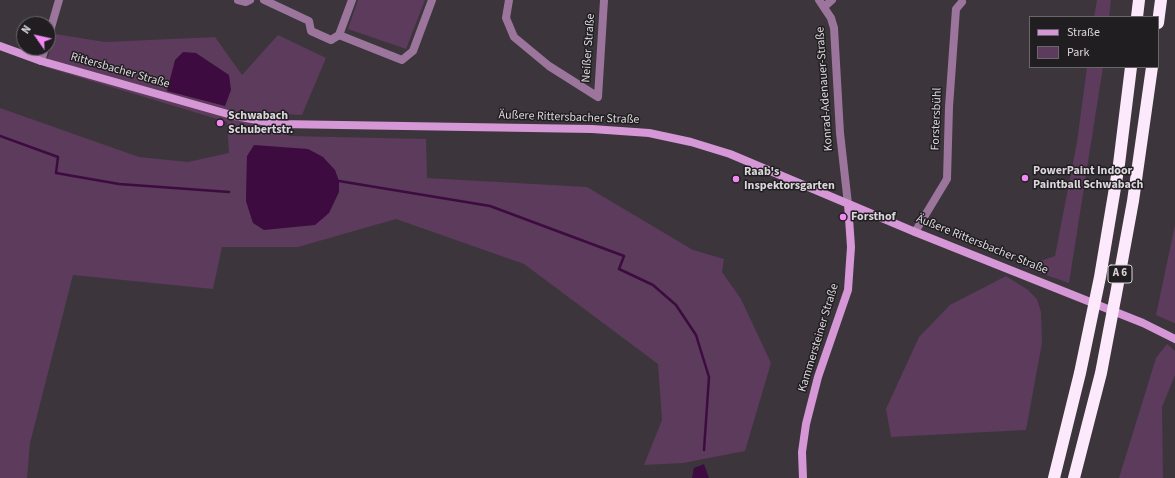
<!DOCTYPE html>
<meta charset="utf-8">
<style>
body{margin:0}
#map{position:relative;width:1175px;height:478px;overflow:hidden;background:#3c353c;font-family:"Source Sans 3",sans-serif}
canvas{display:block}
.legend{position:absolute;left:1029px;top:16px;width:130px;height:52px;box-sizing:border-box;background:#211e21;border:1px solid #6b686b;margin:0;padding:5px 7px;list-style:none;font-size:12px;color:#dbd6db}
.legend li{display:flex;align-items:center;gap:8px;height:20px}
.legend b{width:20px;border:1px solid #6b686b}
.north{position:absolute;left:16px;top:16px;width:40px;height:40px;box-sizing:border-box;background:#211e21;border:1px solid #6b686b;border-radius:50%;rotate:304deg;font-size:11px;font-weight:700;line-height:16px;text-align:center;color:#dbd6db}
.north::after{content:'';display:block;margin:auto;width:14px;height:18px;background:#f18af4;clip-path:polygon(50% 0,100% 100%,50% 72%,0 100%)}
</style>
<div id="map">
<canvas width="1175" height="478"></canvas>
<ul class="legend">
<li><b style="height:5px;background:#d597d6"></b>Straße</li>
<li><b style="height:11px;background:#5c3b5c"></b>Park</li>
</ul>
<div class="north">N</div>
</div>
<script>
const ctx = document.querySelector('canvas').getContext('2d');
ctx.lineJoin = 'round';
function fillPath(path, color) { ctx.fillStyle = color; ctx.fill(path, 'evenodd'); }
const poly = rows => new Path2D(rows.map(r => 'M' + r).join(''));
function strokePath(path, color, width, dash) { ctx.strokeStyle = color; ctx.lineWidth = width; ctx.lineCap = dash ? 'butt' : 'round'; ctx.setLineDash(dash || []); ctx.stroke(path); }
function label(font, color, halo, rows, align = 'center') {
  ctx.font = font + ' "Source Sans 3",sans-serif'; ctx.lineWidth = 3; ctx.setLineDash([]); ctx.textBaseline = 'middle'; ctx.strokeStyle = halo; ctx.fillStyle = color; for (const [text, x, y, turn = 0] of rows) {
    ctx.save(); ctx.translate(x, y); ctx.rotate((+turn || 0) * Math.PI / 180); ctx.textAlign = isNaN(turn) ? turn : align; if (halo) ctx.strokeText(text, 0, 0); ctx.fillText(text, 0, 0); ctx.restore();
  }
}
const green = poly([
 [358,0,425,0,406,49,348,29],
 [1097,0,1111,0,1109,17,1094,17],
 [55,34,105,42,215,37,242,75,278,35,326,58,302,115,241,112,290,136,426,139,427,178,587,187,693,250,724,259,722,272,741,299,771,363,745,451,683,463,644,465,662,420,658,364,524,264,396,219,298,247,222,247,213,289,73,275,30,443,27,478,0,478,0,108,139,157,188,162,229,153,227,122,45,67],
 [247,156,253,223,246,201],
 [1087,67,1103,67,1069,283,1023,267,1055,256,1077,142],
 [1175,225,1175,323,1174,323,1156,315],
 [1006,276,1028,290,1037,299,1041,312,1042,343,1026,430,891,437,886,409,919,337,950,305],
 [1167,344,1175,351,1175,375,1162,407,1163,478,1119,478,1156,358]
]);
const water = poly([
 [183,52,196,53,229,75,231,90,225,106,167,91,175,60],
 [254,145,308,149,323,157,335,170,339,181,339,192,329,213,315,225,264,230,253,223,246,201,247,156],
 [704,464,709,478,692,478,694,468]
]);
const stream = poly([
 [0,136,58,157,56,173,119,184,229,192],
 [339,181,490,206,624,256,619,269,653,285,676,305,696,335,709,377,704,450]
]);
const street = poly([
 [238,0,246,2,250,0],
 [264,0,309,21,311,31,331,40,339,35],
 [352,0,339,35,402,60,413,51,432,0],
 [509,0,506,18,514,37,549,66,598,97,604,0],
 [819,0,831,18,834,28,840,133,848,204],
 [824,7,832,0],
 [48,38,59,0],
 [41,61,45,48],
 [915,232,947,179,949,107,956,9,962,2]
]);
const secondary = poly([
 [0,46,41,61,235,116,279,124,592,129,649,133,691,142,730,154,915,232,1143,323,1175,339],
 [803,478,802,452,806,424,818,377,848,290,851,247,848,204]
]);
const highway = poly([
 [1137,17,1139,0],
 [1158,23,1161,0],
 [1054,478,1080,373,1100,277,1119,164,1131,67],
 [1074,478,1101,373,1116,294,1133,201,1152,67]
]);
const markers = [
 [220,123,4,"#f18af4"],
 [1025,178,4,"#f18af4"],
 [736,179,4,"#f18af4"],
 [843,217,4,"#f18af4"]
];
const shields = [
 [1120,274,24]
];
const shieldNames = [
 ["A 6",1120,274]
];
const streetNames = [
 ["Neißer Straße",589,48,-86],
 ["Rittersbacher Straße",120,71,16],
 ["Konrad-Adenauer-Straße",825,89,-94],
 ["Äußere Rittersbacher Straße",569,118,2],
 ["Forstersbühl",937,119,-88],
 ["Äußere Rittersbacher Straße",982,245,22],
 ["Kammersteiner Straße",819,338,-73]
];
const poiNames = [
 ["Schwabach",228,116],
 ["Schubertstr.",228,130],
 ["PowerPaint Indoor",1033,171],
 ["Paintball Schwabach",1033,185],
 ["Raab's",744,172],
 ["Inspektorsgarten",744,186],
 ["Forsthof",851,217]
];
fillPath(green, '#5c3b5c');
fillPath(water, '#3d0b40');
strokePath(stream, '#3d0b40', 2.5);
strokePath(street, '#9c759d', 8);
strokePath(secondary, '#d597d6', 8);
strokePath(highway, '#fce9fc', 12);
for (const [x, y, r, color] of markers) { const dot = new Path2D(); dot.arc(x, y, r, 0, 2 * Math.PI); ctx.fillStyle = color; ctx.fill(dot); strokePath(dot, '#211e21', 1.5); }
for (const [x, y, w] of shields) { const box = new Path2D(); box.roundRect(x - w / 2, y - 9, w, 18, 3); ctx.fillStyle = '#211e21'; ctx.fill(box); strokePath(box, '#dbd6db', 1); }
label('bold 11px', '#dbd6db', null, shieldNames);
label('12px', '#dbd6db', '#211e21', streetNames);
label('bold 12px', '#dbd6db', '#211e21', poiNames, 'left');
</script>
